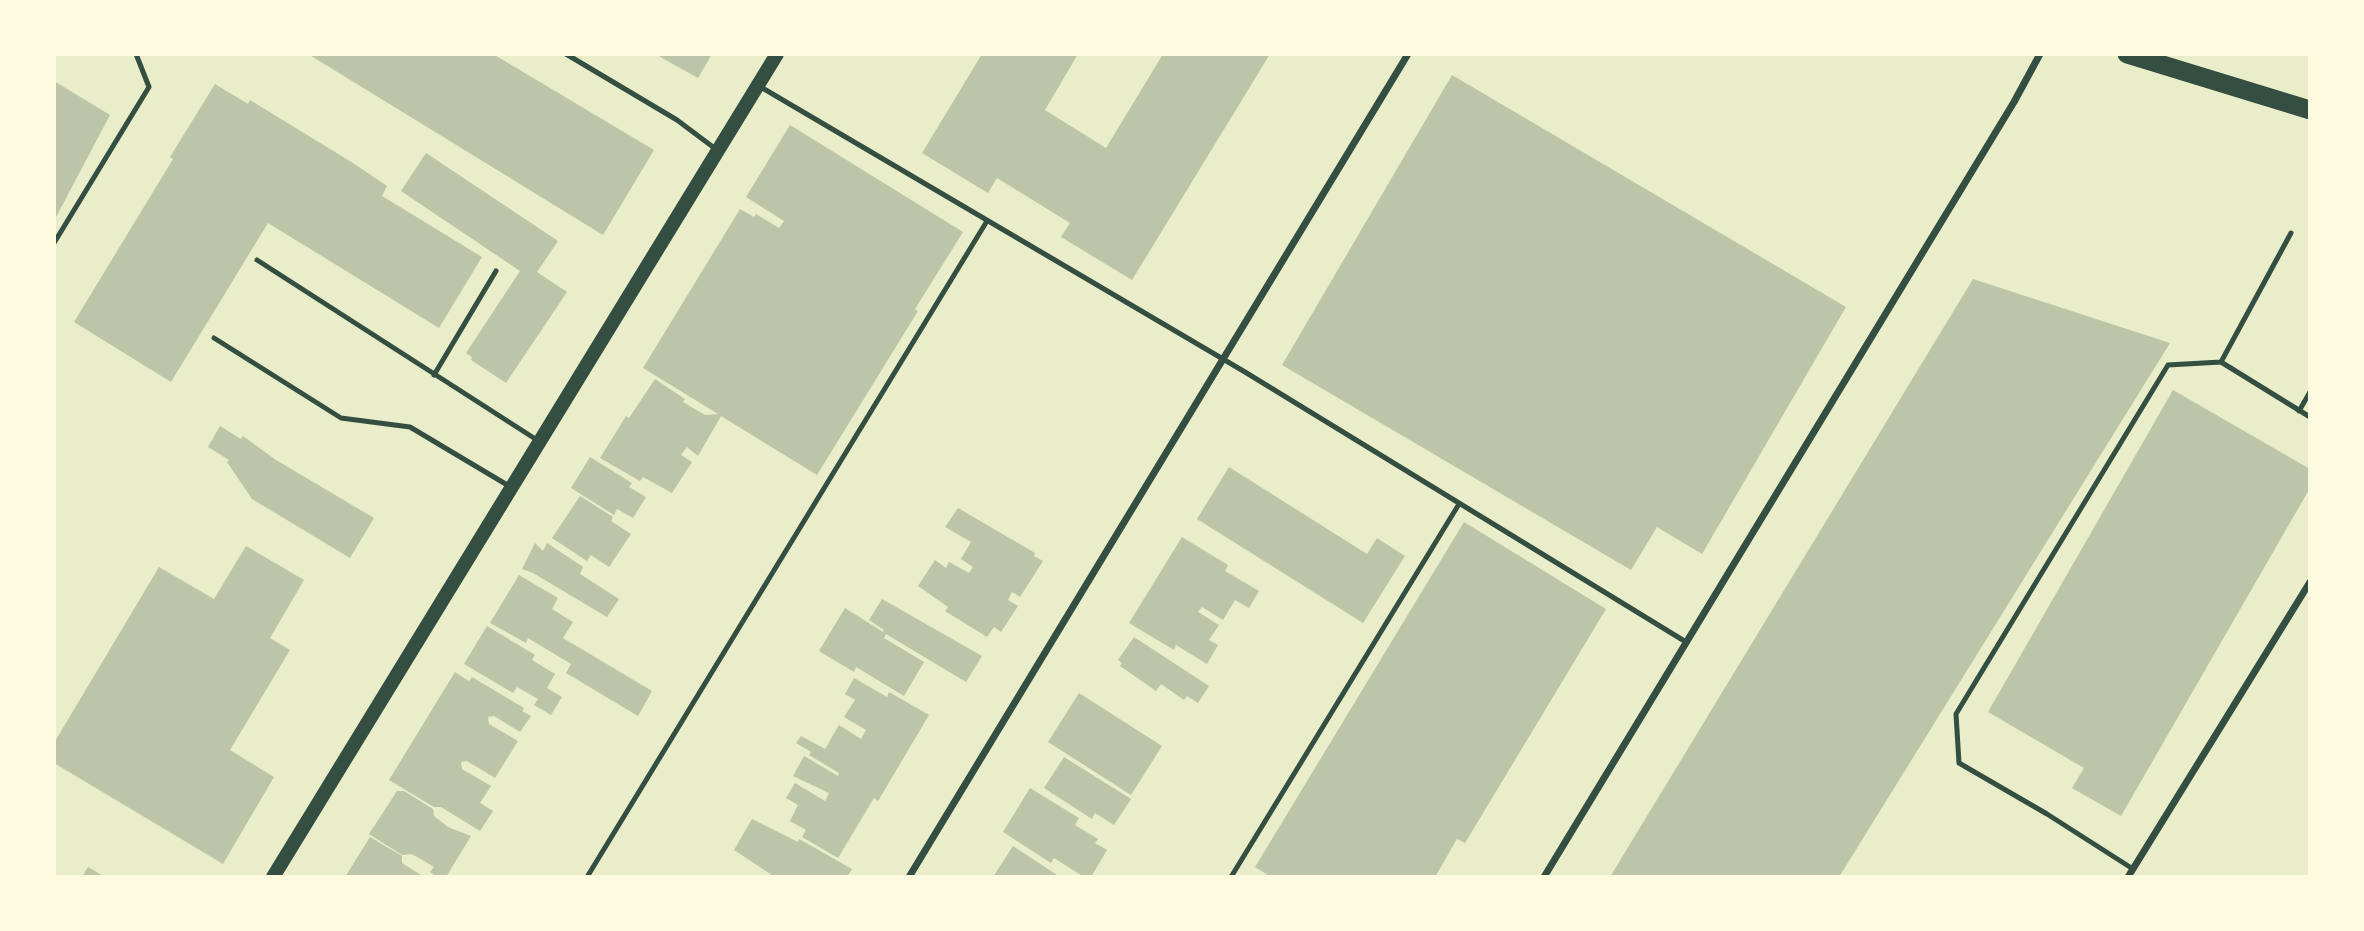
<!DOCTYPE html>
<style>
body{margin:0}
#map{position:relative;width:2364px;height:931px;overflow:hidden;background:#e9edc9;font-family:Figtree,sans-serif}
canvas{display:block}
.frame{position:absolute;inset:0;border:56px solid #fefae0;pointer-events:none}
</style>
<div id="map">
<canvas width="2364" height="931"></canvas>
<div class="frame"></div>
</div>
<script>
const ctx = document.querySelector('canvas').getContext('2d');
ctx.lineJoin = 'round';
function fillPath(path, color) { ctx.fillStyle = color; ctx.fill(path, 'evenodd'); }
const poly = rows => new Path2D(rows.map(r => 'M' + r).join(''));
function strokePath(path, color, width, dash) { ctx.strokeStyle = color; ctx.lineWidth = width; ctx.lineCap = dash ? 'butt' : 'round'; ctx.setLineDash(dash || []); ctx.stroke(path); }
const building = poly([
 [308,54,493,54,654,150,603,235],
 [655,54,712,54,698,78],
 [982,54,1078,54,1045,110,1106,148,1163,54,1270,54,1132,280,1061,237,1070,223,997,178,988,193,922,153],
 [1452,75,1846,307,1702,554,1657,527,1631,570,1282,365],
 [54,81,110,115,54,221],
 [215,84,248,104,250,100,353,163,387,186,382,196,482,257,439,328,268,223,171,382,74,322,173,159,170,157],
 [790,125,963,232,915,309,918,311,817,475,721,416,698,456,687,447,681,455,692,462,672,493,643,477,640,481,600,458,626,416,629,418,655,379,685,399,683,402,705,415,718,414,643,368,740,209,754,217,756,214,779,228,784,221,746,197],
 [426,153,558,241,537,272,567,292,506,383,471,360,472,357,466,353,520,271,401,191],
 [1973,279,2170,343,1839,877,1610,877],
 [2173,390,2310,469,2310,488,2121,816,2072,788,2084,768,1988,712],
 [220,426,241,439,243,436,276,460,374,518,350,558,252,499,227,462,229,460,208,447],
 [590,457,632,483,629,487,646,497,633,518,617,509,614,515,571,488],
 [1229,467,1367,554,1377,538,1405,556,1363,623,1197,519],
 [580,496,613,517,611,521,631,534,609,567,591,555,587,561,552,538],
 [958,508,1035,553,1034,556,1043,561,1020,597,1012,592,1008,600,1018,606,1001,632,994,627,987,637,945,611,948,607,918,586,935,560,946,568,949,562,969,573,973,567,961,559,971,542,945,527],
 [1464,522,1606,609,1465,843,1457,839,1435,877,1271,877,1255,867],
 [1182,537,1228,565,1225,571,1259,591,1249,608,1235,600,1223,620,1202,607,1198,612,1219,625,1209,640,1218,645,1207,664,1176,645,1174,650,1129,623],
 [535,543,543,551,547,543,583,567,580,574,619,599,607,617,533,573,522,569],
 [246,546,304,580,270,638,290,650,230,750,274,777,223,864,54,763,54,743,159,567,214,599],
 [519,575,558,598,552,609,573,622,563,638,652,691,638,716,566,673,571,664,528,638,526,643,490,623],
 [882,599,982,656,966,682,886,634,884,638,924,662,904,696,856,667,854,672,819,651,845,608,883,632,884,630,869,620],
 [487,626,535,655,532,660,555,674,547,688,562,697,551,715,534,705,538,699,517,687,513,693,464,664],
 [1134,637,1209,686,1198,703,1187,696,1184,700,1161,684,1156,691,1120,666,1122,663,1118,660],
 [455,672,469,681,472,677,524,708,522,711,531,716,520,732,494,716,488,717,489,724,518,741,495,778,467,761,461,762,462,769,491,786,480,803,493,811,480,831,441,807,434,807,389,780],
 [854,678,887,697,889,692,929,715,878,801,874,798,838,858,802,837,806,830,790,821,798,805,786,798,795,783,825,801,829,793,793,776,804,756,838,776,839,773,809,755,811,752,796,743,801,736,825,749,839,725,861,739,866,730,844,717,855,700,845,694],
 [1079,693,1162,746,1131,795,1048,742],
 [1064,757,1131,799,1114,825,1095,813,1092,819,1044,788],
 [1030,788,1079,818,1075,825,1098,839,1095,843,1107,850,1091,877,1084,877,1054,858,1051,863,1003,832],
 [397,791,404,791,433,809,434,816,448,827,471,836,446,877,437,877,430,872,434,867,426,862,412,854,402,855,369,834],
 [752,819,798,842,799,839,852,869,847,877,775,877,734,850],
 [370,837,402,856,402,863,424,877,345,877],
 [1013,846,1060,877,993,877],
 [88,867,105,877,82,877]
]);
const service = poly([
 [566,54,677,120,717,150],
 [759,86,1245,372,1686,642],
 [2291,233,2221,362,2310,417],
 [54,243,149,87,136,54],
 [257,260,537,440],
 [214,338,341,418,410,427,509,486],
 [434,375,496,271],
 [2299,411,2310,392],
 [2133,869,2047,814,1959,763,1956,714,2168,365,2221,362],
 [587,877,987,221],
 [1231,877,1459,504]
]);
const minor = poly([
 [909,877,1408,54],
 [1544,877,2014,102,2040,54],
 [2128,877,2310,582]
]);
const secondary = poly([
 [273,877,777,54]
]);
const trunk = poly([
 [2127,54,2310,110]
]);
fillPath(building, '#bcc5a7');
strokePath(service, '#344e41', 5);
strokePath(minor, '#344e41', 7);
strokePath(secondary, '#344e41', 14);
strokePath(trunk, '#344e41', 19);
</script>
